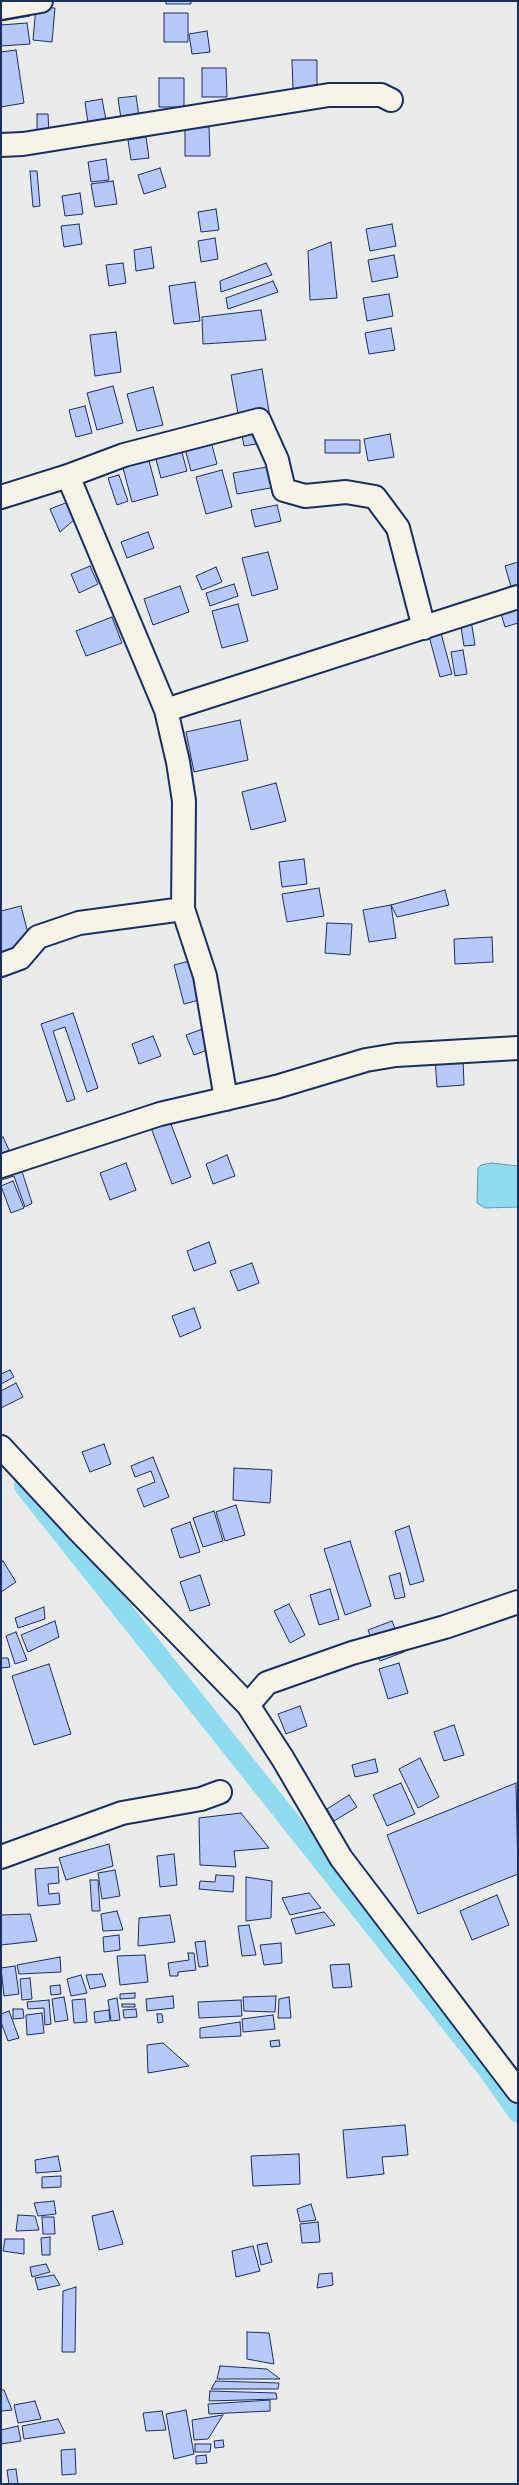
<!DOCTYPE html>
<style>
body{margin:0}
#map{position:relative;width:519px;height:2485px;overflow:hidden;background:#eaebeb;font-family:Mynerve,sans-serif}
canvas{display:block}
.frame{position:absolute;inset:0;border:2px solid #1b2f5e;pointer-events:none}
</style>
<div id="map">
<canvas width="519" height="2485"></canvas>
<div class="frame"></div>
</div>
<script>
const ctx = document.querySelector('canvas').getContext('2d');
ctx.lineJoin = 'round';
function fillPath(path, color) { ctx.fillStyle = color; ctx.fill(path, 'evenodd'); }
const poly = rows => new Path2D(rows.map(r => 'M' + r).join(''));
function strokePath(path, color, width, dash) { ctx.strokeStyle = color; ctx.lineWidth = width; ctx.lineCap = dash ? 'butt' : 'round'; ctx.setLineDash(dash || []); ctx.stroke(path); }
const water = poly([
 [492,1163,518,1166,518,1207,485,1208,477,1203,478,1168,481,1165,492,1163]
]);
const canal = poly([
 [24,1486,488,2070,518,2113]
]);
const building = poly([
 [166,1,191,1,191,4,166,4,166,1],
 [36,7,55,8,52,42,33,40,36,7],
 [29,8,30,16,1,21,1,12,29,8],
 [164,13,188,13,188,42,164,42,164,13],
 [27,23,30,44,1,46,1,25,27,23],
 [207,31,210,52,192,54,189,34,207,31],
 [16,50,24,103,1,107,1,52,16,50],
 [292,60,317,60,317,89,293,89,292,60],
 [202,68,226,68,227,97,202,97,202,68],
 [159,78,184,78,184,107,159,107,159,78],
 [136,96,139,116,121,119,118,98,136,96],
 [102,99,106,120,88,123,85,102,102,99],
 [37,114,48,114,49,134,37,134,37,114],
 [185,127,209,127,210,156,185,156,185,127],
 [146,137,149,158,131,160,128,140,146,137],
 [106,159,109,180,91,182,88,162,106,159],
 [160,168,166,187,144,194,138,175,160,168],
 [30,171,37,171,40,206,33,207,30,171],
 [113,181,117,204,95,207,91,184,113,181],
 [80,193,83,214,65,216,62,196,80,193],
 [216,209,219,230,201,232,198,212,216,209],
 [79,224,82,244,64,247,61,226,79,224],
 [392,224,396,246,370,251,366,229,392,224],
 [215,238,218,259,201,262,198,241,215,238],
 [331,242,337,298,310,300,308,251,331,242],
 [151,247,154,268,136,271,134,250,151,247],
 [394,255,398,277,372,282,368,260,394,255],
 [123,263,126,283,109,286,106,265,123,263],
 [266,263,272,275,221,292,220,281,266,263],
 [273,281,278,292,228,309,226,298,273,281],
 [195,282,200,321,174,324,169,286,195,282],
 [389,294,393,316,367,321,363,298,389,294],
 [261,310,266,340,203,344,202,317,261,310],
 [391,328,395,350,369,354,365,333,391,328],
 [116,332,121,372,95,376,90,335,116,332],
 [262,369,274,441,244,446,231,375,262,369],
 [113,386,123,423,97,430,87,393,113,386],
 [153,387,163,425,137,431,127,394,153,387],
 [85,406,92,433,76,437,69,410,85,406],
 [207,427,217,464,191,471,181,434,207,427],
 [177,434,187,471,161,478,151,441,177,434],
 [390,434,394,457,368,461,364,439,390,434],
 [325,440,360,440,360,453,325,453,325,440],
 [148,457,158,495,132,502,122,464,148,457],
 [272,466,276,487,237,494,233,473,272,466],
 [222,470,232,507,206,514,196,477,222,470],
 [119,475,128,501,117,505,108,478,119,475],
 [68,502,74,520,60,532,50,509,68,502],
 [277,505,281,521,255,527,251,510,277,505],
 [148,532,154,548,127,558,121,542,148,532],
 [268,552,278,589,252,596,242,558,268,552],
 [518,562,518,588,512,590,505,566,518,562],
 [90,566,98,584,79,593,71,574,90,566],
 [216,567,222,582,202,590,196,576,216,567],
 [234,584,238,596,210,606,206,593,234,584],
 [180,586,189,612,153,625,144,599,180,586],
 [518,602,518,623,505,627,499,607,518,602],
 [238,604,248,641,222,648,212,611,238,604],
 [470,614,475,645,464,646,459,615,470,614],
 [112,617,122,643,86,656,76,631,112,617],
 [438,622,452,674,440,677,426,625,438,622],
 [463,650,467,674,455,676,451,652,463,650],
 [240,720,248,760,194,772,186,732,240,720],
 [276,783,286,821,251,830,242,792,276,783],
 [304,859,307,884,282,887,279,862,304,859],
 [319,888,324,916,287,922,282,894,319,888],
 [445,890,449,905,397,917,391,905,445,890],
 [391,905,396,938,369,942,363,910,391,905],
 [21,906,31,945,1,953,1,911,21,906],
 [327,923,352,924,350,955,325,953,327,923],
 [492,937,493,962,455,964,454,939,492,937],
 [209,956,218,995,184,1004,174,965,209,956],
 [73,1013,98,1088,87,1092,65,1027,53,1031,75,1099,67,1102,41,1024,73,1013],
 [208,1027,215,1047,194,1055,186,1035,208,1027],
 [153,1036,161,1056,139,1064,132,1044,153,1036],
 [463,1058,464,1085,437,1087,435,1059,463,1058],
 [169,1119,191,1177,172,1184,150,1125,169,1119],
 [3,1137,9,1150,1,1154,1,1138,3,1137],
 [227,1155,235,1176,213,1184,206,1164,227,1155],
 [126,1163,136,1190,110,1200,100,1173,126,1163],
 [20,1165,32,1203,25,1207,14,1176,1,1180,1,1170,20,1165],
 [13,1181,24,1208,11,1213,1,1186,13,1181],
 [209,1242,216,1263,194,1271,187,1251,209,1242],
 [252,1263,259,1283,238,1291,230,1271,252,1263],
 [194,1308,201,1328,180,1337,172,1316,194,1308],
 [10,1370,14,1377,1,1384,1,1374,10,1370],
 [16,1383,23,1397,1,1408,1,1391,16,1383],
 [104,1444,111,1464,90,1472,82,1452,104,1444],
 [153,1457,169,1497,144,1507,137,1489,155,1482,151,1471,135,1477,131,1466,153,1457],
 [234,1468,272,1470,270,1503,233,1500,234,1468],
 [236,1505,245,1535,225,1541,216,1512,236,1505],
 [214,1511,223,1541,203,1547,193,1518,214,1511],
 [190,1522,200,1552,180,1558,171,1529,190,1522],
 [409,1526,424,1581,410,1585,395,1531,409,1526],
 [350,1541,371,1606,345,1615,324,1549,350,1541],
 [3,1561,16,1582,1,1592,1,1562,3,1561],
 [400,1573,405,1597,395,1599,389,1576,400,1573],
 [200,1575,210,1605,190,1611,180,1582,200,1575],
 [330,1589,339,1619,319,1625,310,1595,330,1589],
 [289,1604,305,1635,290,1643,274,1611,289,1604],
 [44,1607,45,1619,18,1628,15,1618,44,1607],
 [55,1621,59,1637,28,1652,21,1635,55,1621],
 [392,1621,404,1652,380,1661,368,1630,392,1621],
 [16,1632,27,1660,15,1664,6,1636,16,1632],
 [1,1658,8,1658,10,1667,1,1668,1,1658],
 [399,1663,408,1693,388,1699,379,1669,399,1663],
 [49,1664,71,1734,34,1745,12,1676,49,1664],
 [300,1706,307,1726,286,1734,278,1714,300,1706],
 [454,1725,464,1755,444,1761,434,1732,454,1725],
 [420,1758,439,1797,418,1808,399,1769,420,1758],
 [375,1759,378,1772,355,1777,352,1765,375,1759],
 [401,1783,415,1814,387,1826,373,1795,401,1783],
 [516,1783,518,1874,418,1914,387,1835,516,1783],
 [349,1795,357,1807,334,1821,327,1809,349,1795],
 [241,1813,269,1848,234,1851,236,1867,200,1865,199,1818,241,1813],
 [109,1844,113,1866,66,1880,59,1858,109,1844],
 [174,1854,177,1885,160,1887,157,1856,174,1854],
 [58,1867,59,1883,48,1884,49,1894,59,1893,60,1904,38,1906,35,1869,58,1867],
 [115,1870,120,1896,102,1899,98,1873,115,1870],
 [216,1875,234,1876,233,1892,199,1889,200,1881,215,1882,216,1875],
 [246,1877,272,1881,271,1918,246,1921,246,1877],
 [90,1880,98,1880,100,1911,92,1911,90,1880],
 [309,1893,321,1908,290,1915,282,1898,309,1893],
 [497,1895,509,1925,472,1940,460,1911,497,1895],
 [117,1911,123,1930,103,1931,101,1914,117,1911],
 [324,1912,335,1925,296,1934,291,1919,324,1912],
 [30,1914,37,1941,1,1945,1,1915,30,1914],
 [170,1915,175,1942,138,1946,139,1918,170,1915],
 [249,1925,256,1955,242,1956,238,1926,249,1925],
 [119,1935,120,1950,104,1952,103,1937,119,1935],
 [205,1941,208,1966,199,1967,195,1942,205,1941],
 [281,1943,282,1963,264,1965,260,1945,281,1943],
 [188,1953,194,1953,196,1970,178,1972,178,1976,170,1976,168,1963,189,1960,188,1953],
 [145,1955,148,1982,120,1985,117,1956,145,1955],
 [60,1957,61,1972,19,1974,17,1965,60,1957],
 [349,1964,352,1987,333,1988,330,1965,349,1964],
 [15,1966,19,1994,4,1996,1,1968,15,1966],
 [102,1974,106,1986,90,1989,86,1975,102,1974],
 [81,1975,87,1993,71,1996,67,1979,81,1975],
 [30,1978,32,1999,22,2000,20,1979,30,1978],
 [60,1985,61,1994,51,1995,50,1986,60,1985],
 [135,1993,135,1998,120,1999,120,1994,135,1993],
 [173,1996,174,2008,147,2011,146,1999,173,1996],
 [276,1996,275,2012,244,2011,243,1997,276,1996],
 [64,1997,68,2020,55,2022,52,1999,64,1997],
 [289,1997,291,2018,278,2018,279,1999,289,1997],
 [117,1998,120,2020,111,2021,108,2000,117,1998],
 [85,1999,87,2022,74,2023,72,2000,85,1999],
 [49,2000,51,2024,45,2025,44,2008,28,2009,27,2002,49,2000],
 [241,2000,242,2016,199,2018,198,2002,241,2000],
 [122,2004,135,2004,135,2007,122,2007,122,2004],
 [13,2009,23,2009,24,2018,13,2019,13,2009],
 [136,2009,137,2017,124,2018,123,2010,136,2009],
 [109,2010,110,2021,95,2023,94,2012,109,2010],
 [9,2011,19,2038,8,2041,1,2022,1,2014,9,2011],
 [42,2013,44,2033,27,2035,26,2015,42,2013],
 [157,2014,162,2014,163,2022,158,2023,157,2014],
 [273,2015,275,2029,243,2032,242,2019,273,2015],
 [240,2022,241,2036,200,2038,200,2028,240,2022],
 [279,2040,280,2046,271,2047,270,2041,279,2040],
 [163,2043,189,2066,148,2073,147,2045,163,2043],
 [405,2125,408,2155,382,2157,384,2174,347,2178,343,2130,405,2125],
 [299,2154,300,2184,253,2186,251,2156,299,2154],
 [58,2156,61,2171,36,2173,35,2160,58,2156],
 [61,2176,61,2187,42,2188,42,2177,61,2176],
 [54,2201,56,2214,38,2216,34,2203,54,2201],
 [311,2204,316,2220,300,2222,297,2209,311,2204],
 [113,2211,123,2244,99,2250,92,2216,113,2211],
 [18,2215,35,2216,39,2230,16,2231,18,2215],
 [42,2217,54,2217,55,2234,43,2234,42,2217],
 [318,2222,320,2242,302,2243,300,2224,318,2222],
 [50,2237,50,2255,42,2255,41,2238,50,2237],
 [5,2239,24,2239,24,2254,3,2251,5,2239],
 [267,2243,272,2262,261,2265,257,2245,267,2243],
 [253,2246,260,2271,236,2277,232,2251,253,2246],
 [46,2264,50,2272,32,2277,30,2267,46,2264],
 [332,2273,333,2285,317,2288,319,2274,332,2273],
 [54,2275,60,2285,38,2290,35,2278,54,2275],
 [76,2287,75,2352,62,2352,63,2291,76,2287],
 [247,2332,269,2333,274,2364,247,2359,247,2332],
 [220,2366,267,2369,280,2379,217,2379,220,2366],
 [216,2381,279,2383,278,2389,211,2389,216,2381],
 [1,2390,4,2390,12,2410,1,2411,1,2390],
 [210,2391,276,2393,277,2399,209,2401,210,2391],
 [270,2400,270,2411,209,2414,208,2404,270,2400],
 [35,2401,41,2419,18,2423,14,2405,35,2401],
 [186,2410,194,2454,174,2459,166,2414,186,2410],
 [162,2411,166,2430,146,2431,143,2413,162,2411],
 [223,2415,208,2439,194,2440,192,2420,223,2415],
 [58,2419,65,2433,24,2439,22,2426,58,2419],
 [18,2426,21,2441,1,2444,1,2430,18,2426],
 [223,2440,224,2447,215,2448,214,2441,223,2440],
 [195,2444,211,2444,210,2452,195,2452,195,2444],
 [75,2449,76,2474,62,2475,61,2450,75,2449],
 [206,2455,207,2463,196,2464,196,2456,206,2455],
 [16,2469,18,2484,9,2484,7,2470,16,2469]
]);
const minor = poly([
 [1,8,41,1],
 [1,145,23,144,329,95,381,95,391,100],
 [68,476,124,455,259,420,277,460,284,490,305,496,346,492,375,497,398,528,424,628],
 [1,497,68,476,166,710,518,597],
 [166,710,178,762,184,801,183,909,205,976,226,1099],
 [1,965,20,958,38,937,79,923,183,909],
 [1,1166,160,1114,276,1087,366,1060,396,1055,518,1048],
 [1,1447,78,1530,248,1705,283,1759,341,1858,518,2091],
 [248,1705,267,1683,352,1653,445,1627,518,1602],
 [1,1857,122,1813,201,1799,220,1792]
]);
fillPath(water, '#8fdbf0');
strokePath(water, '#6196b6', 1);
strokePath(canal, '#8fdbf0', 20);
fillPath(building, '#b7c9f9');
strokePath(building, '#1b2f5e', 1);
strokePath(minor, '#1b2f5e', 26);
strokePath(minor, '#f7f3e8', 22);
</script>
